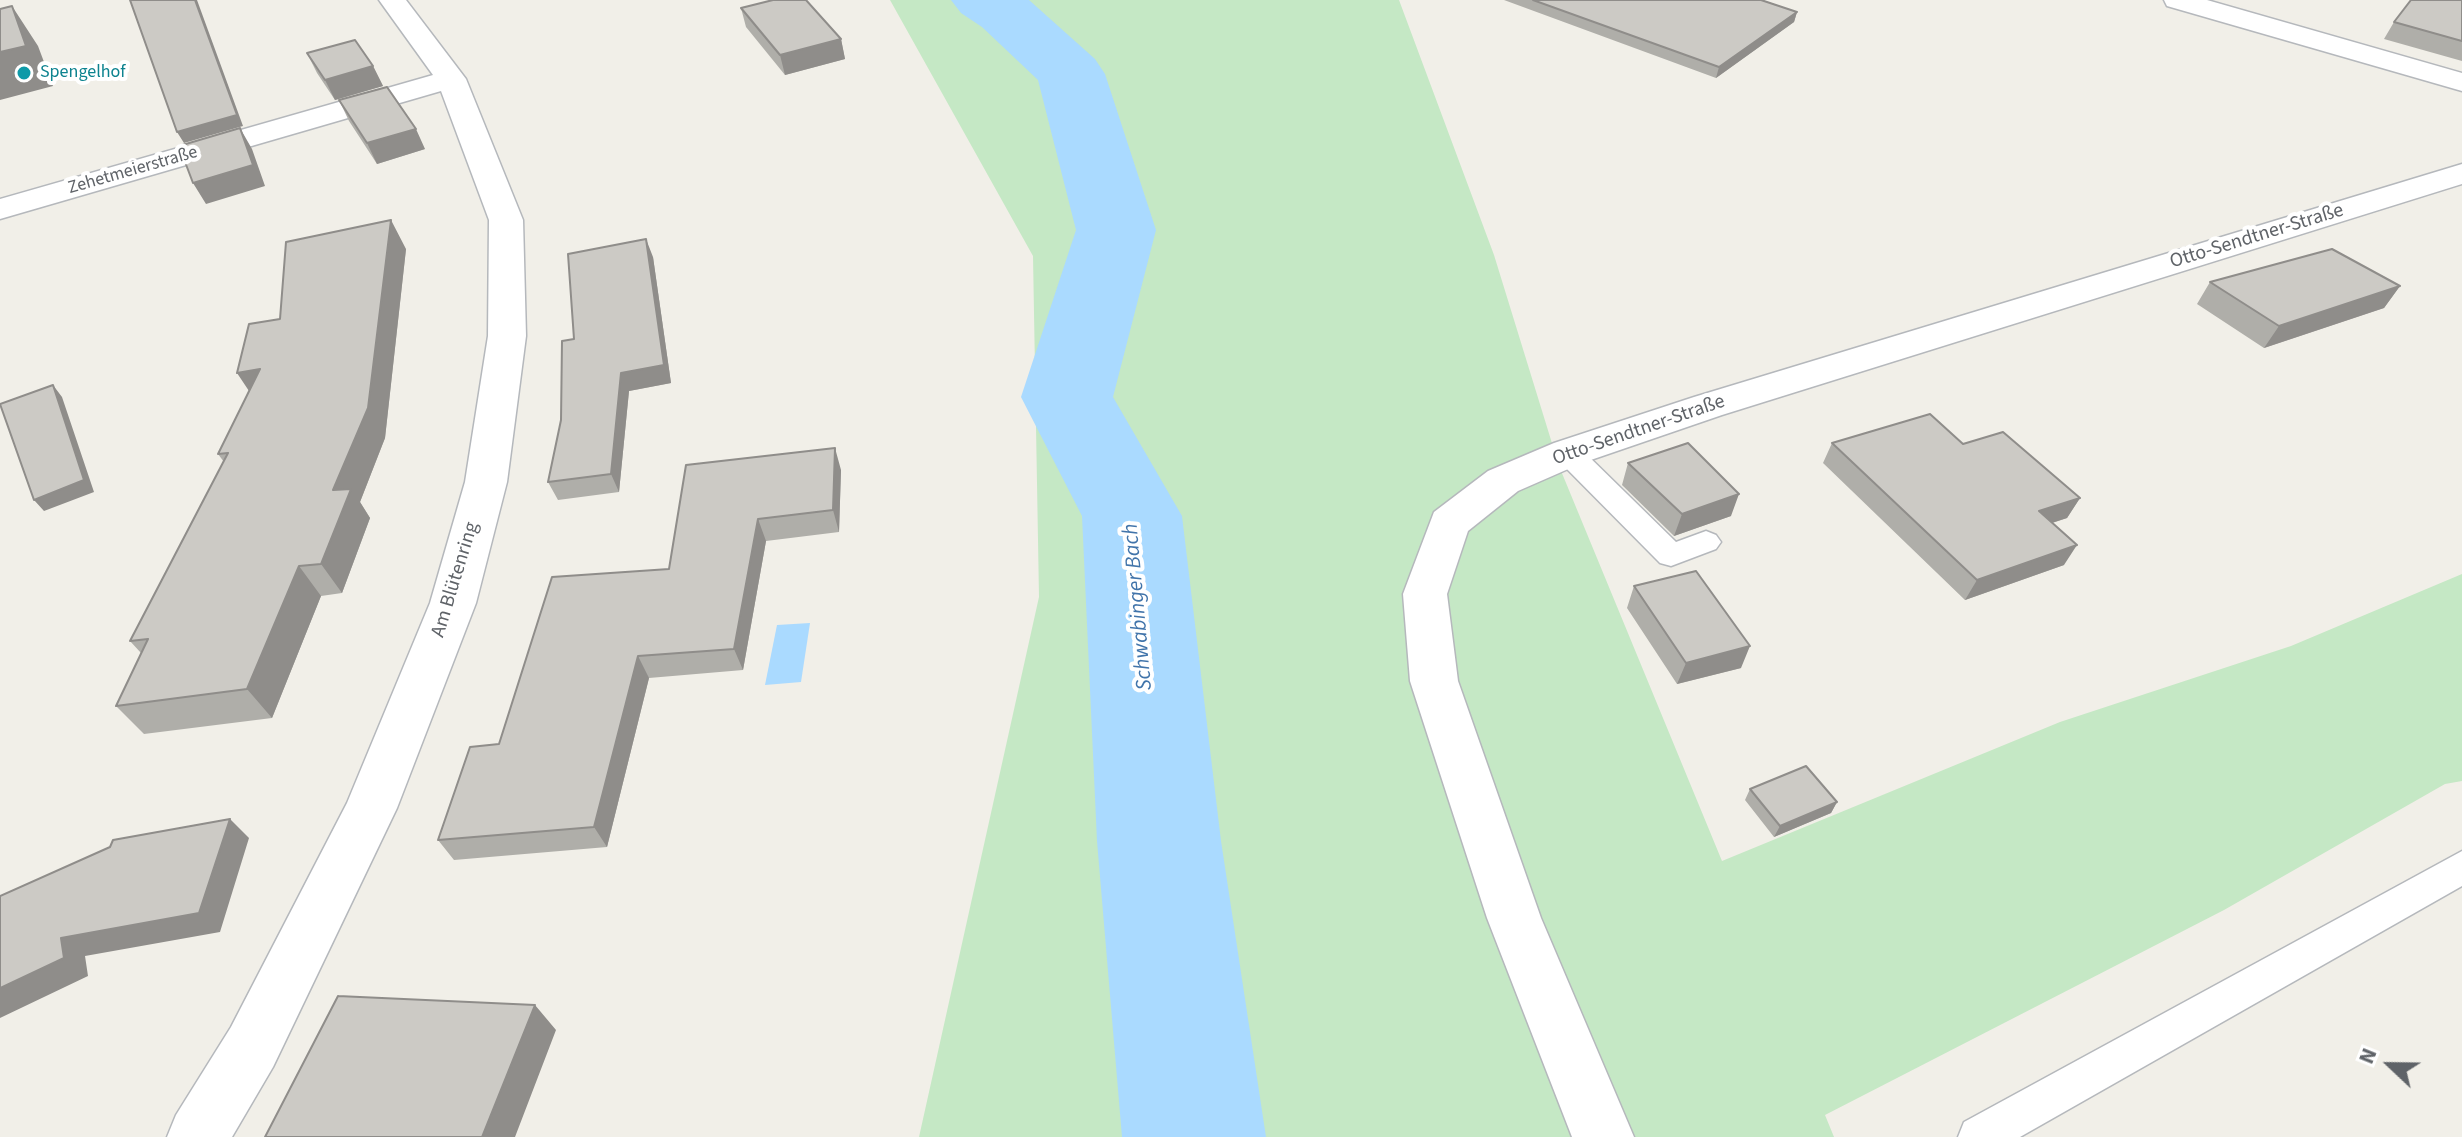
<!DOCTYPE html>
<meta charset="utf-8">
<style>
body{margin:0}
#map{position:relative;width:2462px;height:1137px;overflow:hidden;background:#f1efe8;font-family:"Source Sans 3",sans-serif}
canvas{display:block}
.north{position:absolute;left:2350px;top:1025px;width:80px;height:80px;-webkit-text-stroke:6px #fff;paint-order:stroke;rotate:292deg;font-size:22px;font-weight:700;line-height:32px;text-align:center;color:#5f6368}
.north::after{content:'';display:block;margin:auto;width:28px;height:36px;background:#5f6368;clip-path:polygon(50% 0,100% 100%,50% 72%,0 100%)}
</style>
<div id="map">
<canvas width="2462" height="1137"></canvas>
<div class="north">N</div>
</div>
<script>
const ctx = document.querySelector('canvas').getContext('2d');
ctx.lineJoin = 'round';
function fillPath(path, color) { ctx.fillStyle = color; ctx.fill(path, 'evenodd'); }
const poly = rows => new Path2D(rows.map(r => 'M' + r).join(''));
function strokePath(path, color, width, dash) { ctx.strokeStyle = color; ctx.lineWidth = width; ctx.lineCap = dash ? 'butt' : 'round'; ctx.setLineDash(dash || []); ctx.stroke(path); }
function label(font, color, halo, rows, align = 'center') {
  ctx.font = font + ' "Source Sans 3",sans-serif'; ctx.lineWidth = 8; ctx.setLineDash([]); ctx.textBaseline = 'middle'; ctx.strokeStyle = halo; ctx.fillStyle = color; for (const [text, x, y, turn = 0] of rows) {
    ctx.save(); ctx.translate(x, y); ctx.rotate((+turn || 0) * Math.PI / 180); ctx.textAlign = isNaN(turn) ? turn : align; if (halo) ctx.strokeText(text, 0, 0); ctx.fillText(text, 0, 0); ctx.restore();
  }
}
const green = poly([
 [890,0,1399,0,1494,255,1559,466,1722,861,2060,722,2291,646,2462,574,2462,781,2445,784,2224,910,1825,1115,1834,1137,919,1137,1039,597,1033,256]
]);
const water = poly([
 [810,623,801,682,765,685,777,625]
]);
const river = poly([
 [951,0,1029,0,1095,59,1105,74,1156,230,1113,397,1182,516,1221,841,1266,1137,1122,1137,1097,841,1082,516,1021,397,1076,230,1038,80,982,27,961,13,951,0]
]);
const lane = poly([
 [1568,444,1578,446,1676,542,1706,531,1716,535,1721,542,1716,549,1671,566,1660,563,1558,460,1554,453,1558,446,1568,444],
 [2462,851,2462,886,2020,1137,1958,1137,1964,1122,2462,851]
]);
const street = poly([
 [379,0,406,0,466,79,523,220,526,336,507,482,476,603,397,808,273,1067,232,1137,167,1137,176,1115,231,1027,347,803,430,603,465,482,488,336,489,220,441,91,0,219,0,199,433,75,379,0],
 [2164,0,2207,0,2462,73,2462,91,2167,6,2164,0],
 [2462,164,2462,184,1722,415,1582,463,1518,491,1468,531,1447,594,1458,681,1541,918,1634,1137,1572,1137,1487,918,1410,681,1403,594,1434,512,1488,471,1554,443,1694,397,2462,164]
]);
const wall = poly([
 [1504,0,1763,0,1797,12,1794,22,1716,78],
 [2462,0,2462,61,2384,39,2394,22],
 [741,8,841,39,845,59,785,75,746,27],
 [307,53,373,66,383,86,335,100,317,73],
 [339,100,425,149,377,164,349,121],
 [406,249,385,438,360,502,370,518,342,593,321,596,272,718,144,734,116,706,141,653,130,641,224,462,218,454,249,391,280,319],
 [653,257,671,383,629,391,619,492,558,500,548,482,561,420,574,339],
 [2210,282,2400,286,2384,308,2264,348,2197,304],
 [1832,443,1963,444,2080,498,2067,518,2052,523,2064,565,1965,600,1823,463],
 [1628,463,1731,516,1674,536,1622,485],
 [841,470,839,532,766,541,743,670,649,678,607,847,454,860,438,840,499,744,669,569],
 [1634,586,1741,668,1677,684,1627,608],
 [1750,789,1837,802,1831,813,1774,837,1745,800]
]);
const shadedWall = poly([
 [195,0,197,0,243,126,184,143,177,132],
 [12,6,38,46,53,86,0,100,0,52],
 [1797,12,1794,22,1716,78,1719,67],
 [841,39,845,59,785,75,780,55],
 [373,66,383,86,335,100,325,80],
 [240,128,252,149,265,186,206,204,193,183],
 [416,129,425,149,377,164,367,143],
 [391,220,406,249,385,438,360,502,370,518,342,593,321,564,333,490],
 [646,239,653,257,671,383,629,391,619,492,611,474,621,373],
 [2400,286,2384,308,2264,348,2279,326],
 [260,369,257,403,237,373],
 [53,385,62,397,94,492,44,511,34,500],
 [835,448,841,470,839,532,833,510],
 [1739,494,1731,516,1674,536,1682,514],
 [2080,498,2067,518,2027,531,2039,511],
 [758,519,766,541,743,670,734,649],
 [2077,545,2064,565,1965,600,1977,580],
 [299,566,321,596,272,718,247,689],
 [1750,646,1741,668,1677,684,1686,663],
 [638,656,649,678,607,847,594,827],
 [1837,802,1831,813,1774,837,1780,826],
 [230,819,249,838,220,932,85,956,88,976,0,1018,0,988,61,938],
 [535,1005,556,1030,515,1137,482,1137]
]);
const building = poly([
 [130,0,195,0,237,115,177,132,130,0],
 [773,0,806,0,841,39,780,55,741,8,773,0],
 [1533,0,1761,0,1797,12,1719,67,1533,0],
 [2411,0,2462,0,2462,41,2394,22,2411,0],
 [12,6,26,46,0,52,0,9,12,6],
 [355,40,373,66,325,80,307,53,355,40],
 [387,87,416,129,367,143,339,100,387,87],
 [240,128,253,165,193,183,179,146,240,128],
 [391,220,368,408,333,490,351,489,321,564,299,566,247,689,116,706,148,639,130,641,228,453,218,454,260,369,237,373,249,324,280,319,286,242,391,220],
 [646,239,664,365,621,373,611,474,548,482,561,420,562,341,574,339,568,254,646,239],
 [2332,249,2400,286,2279,326,2210,282,2332,249],
 [53,385,84,480,34,500,0,404,53,385],
 [1930,414,1963,444,2003,432,2080,498,2039,511,2077,545,1977,580,1832,443,1930,414],
 [1688,443,1739,494,1682,514,1628,463,1688,443],
 [835,448,833,510,758,519,734,649,638,656,594,827,438,840,470,747,499,744,552,577,669,569,686,465,835,448],
 [1696,571,1750,646,1686,663,1634,586,1696,571],
 [1806,766,1837,802,1780,826,1750,789,1806,766],
 [230,819,199,913,61,938,64,958,0,988,0,896,110,847,113,840,230,819],
 [338,996,535,1005,482,1137,265,1137,338,996]
]);
const markers = [
 [24,73,8,"#0f9aa8"]
];
const farCulturenames = [
 ["Spengelhof",40,73]
];
const farStreetnames = [
 ["Zehetmeierstraße",133,171,-16]
];
const streetNames = [
 ["Otto-Sendtner-Straße",2257,237,-17],
 ["Otto-Sendtner-Straße",1639,431,-19],
 ["Am Blütenring",456,580,-73]
];
const waterNames = [
 ["Schwabinger Bach",1139,607,-95]
];
fillPath(green, '#c5e8c5');
fillPath(water, '#aadaff');
fillPath(river, '#aadaff');
strokePath(lane, '#b5b8bc', 3);
strokePath(street, '#b5b8bc', 3);
fillPath(lane, '#fff');
fillPath(street, '#fff');
fillPath(wall, '#afaea9');
fillPath(shadedWall, '#8f8d8a');
fillPath(building, '#cccac5');
strokePath(building, '#8f8d8a', 2);
for (const [x, y, r, color] of markers) { const dot = new Path2D(); dot.arc(x, y, r, 0, 2 * Math.PI); ctx.fillStyle = color; ctx.fill(dot); strokePath(dot, '#fff', 3); }
label('18px', '#0d838f', '#fff', farCulturenames, 'left');
label('18px', '#5f6368', '#fff', farStreetnames);
label('20px', '#5f6368', '#fff', streetNames);
label('italic 22px', '#4174aa', '#fff', waterNames);
</script>
